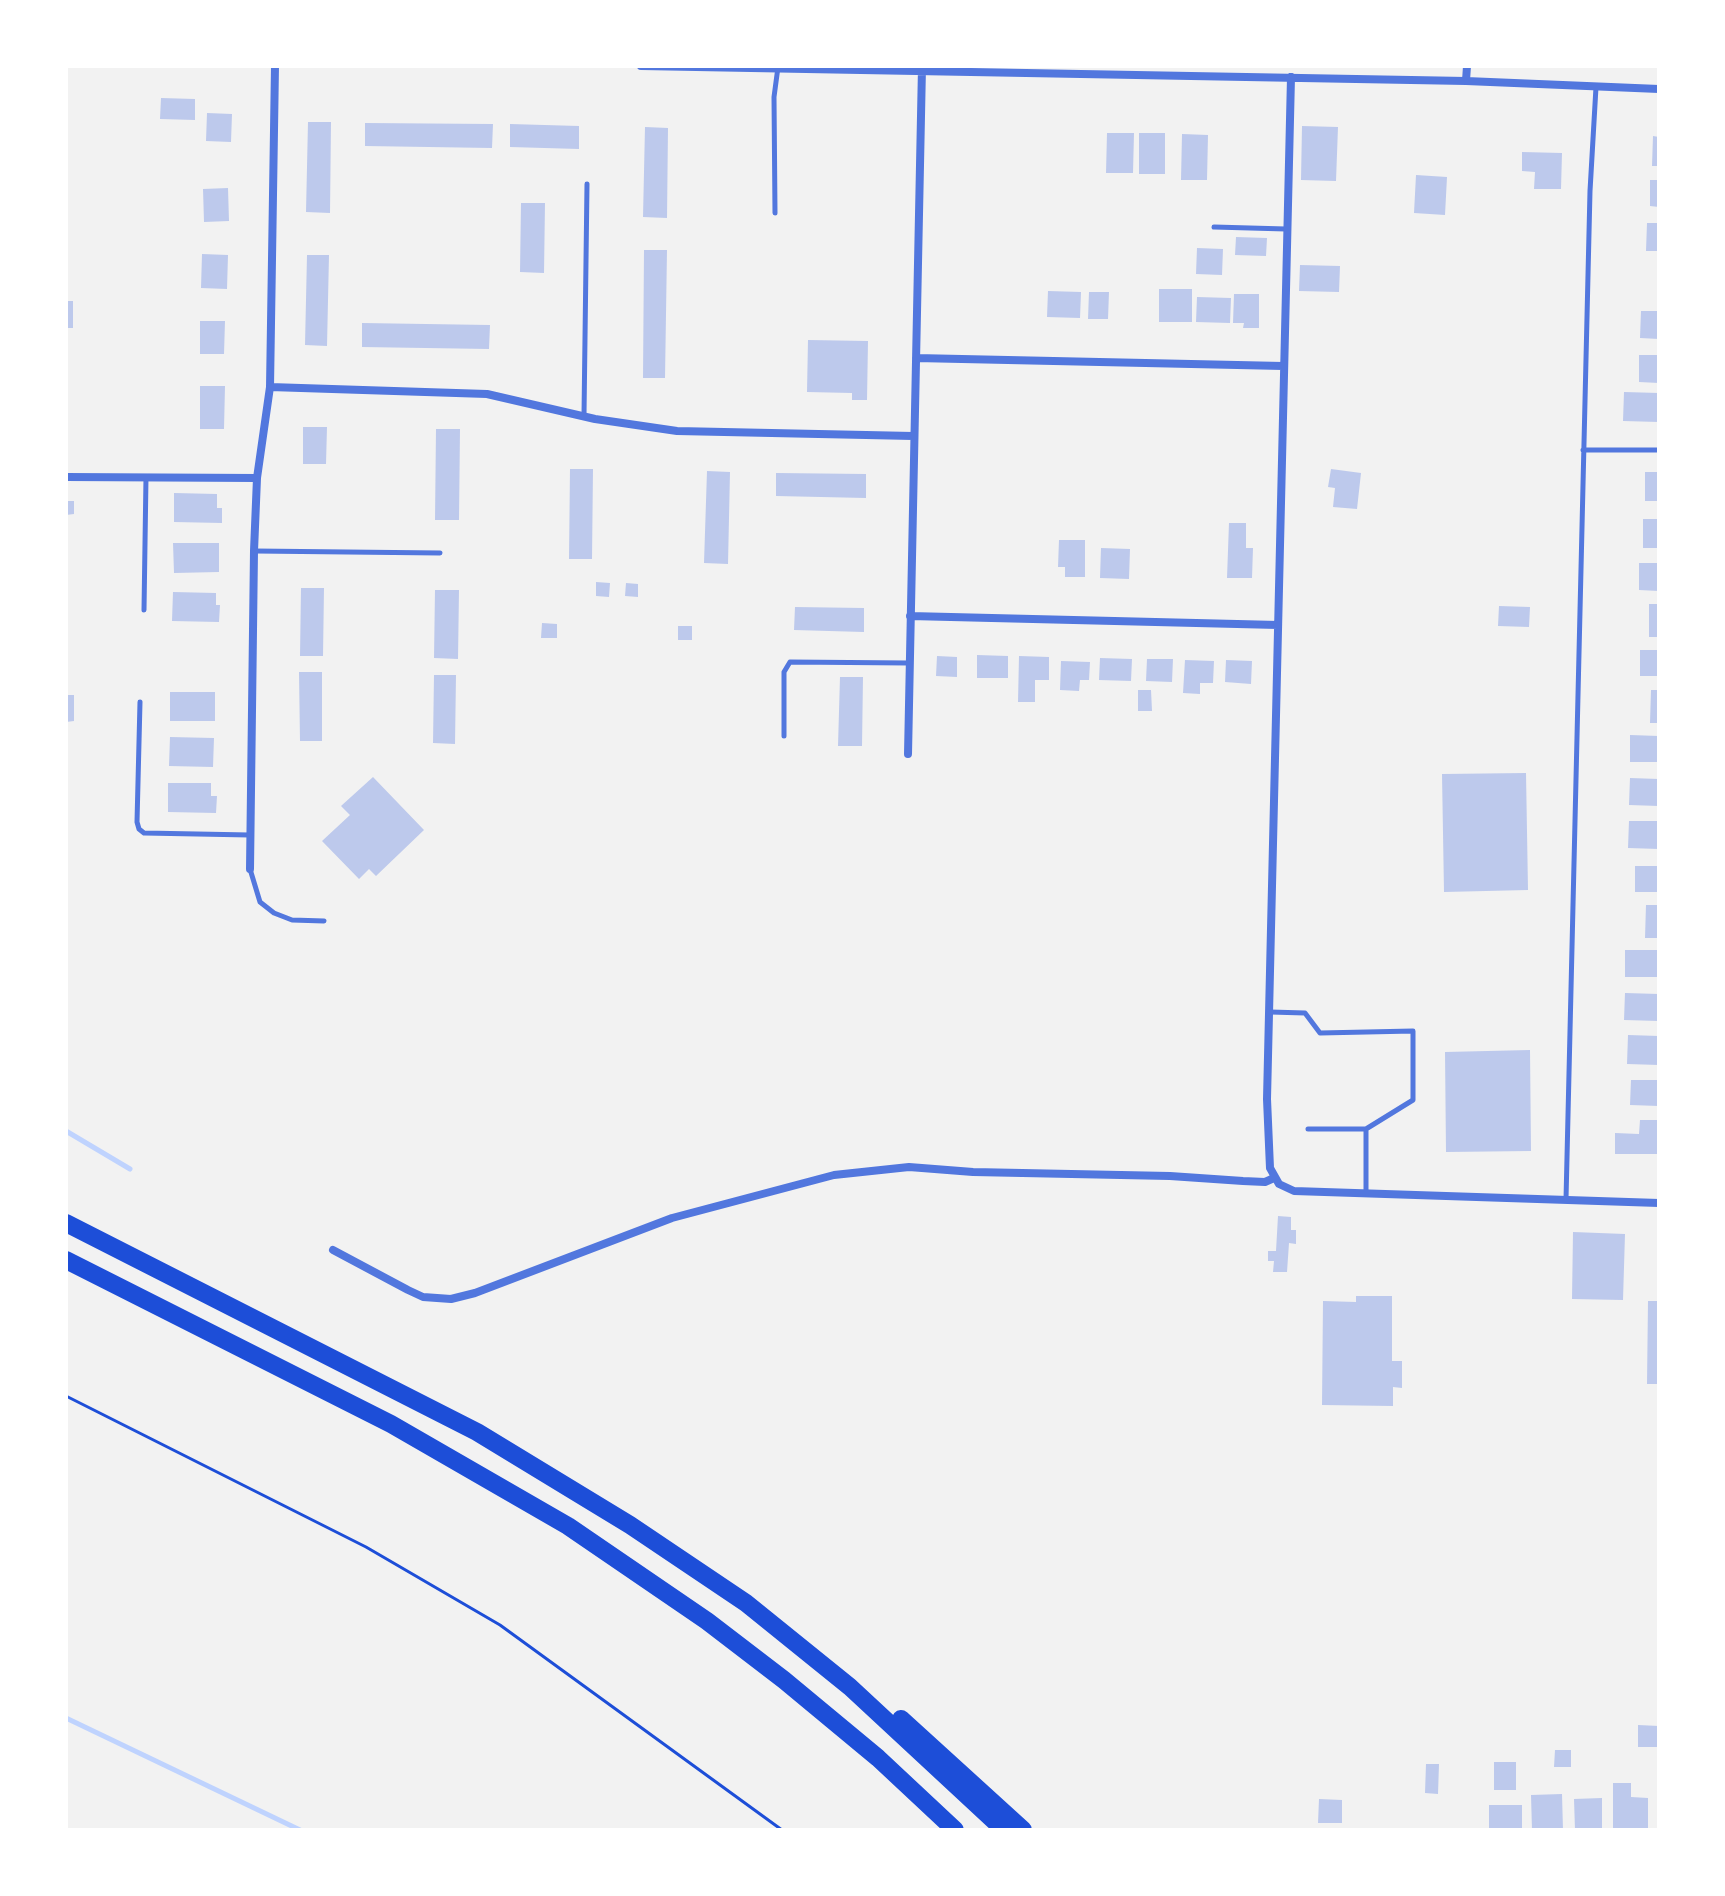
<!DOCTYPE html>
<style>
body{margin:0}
#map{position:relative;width:1725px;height:1896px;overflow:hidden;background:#f2f2f2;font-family:Montserrat,sans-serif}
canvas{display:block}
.frame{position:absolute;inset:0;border:68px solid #fff;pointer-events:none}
</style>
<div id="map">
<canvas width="1725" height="1896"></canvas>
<div class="frame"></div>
</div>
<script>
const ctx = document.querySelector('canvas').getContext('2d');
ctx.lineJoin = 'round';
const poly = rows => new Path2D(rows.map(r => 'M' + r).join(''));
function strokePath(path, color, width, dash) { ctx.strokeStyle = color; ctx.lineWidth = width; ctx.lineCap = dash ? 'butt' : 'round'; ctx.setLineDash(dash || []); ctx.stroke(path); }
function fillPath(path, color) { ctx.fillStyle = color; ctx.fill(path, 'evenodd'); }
const stream = poly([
 [66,1131,130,1169],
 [66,1718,300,1830]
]);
const building = poly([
 [161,98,195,99,195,120,160,119],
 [207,113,232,114,231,142,206,141],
 [308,122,331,122,330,213,306,212],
 [365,123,493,124,492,148,365,146],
 [510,124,579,126,579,149,510,147],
 [1302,126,1338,127,1336,181,1301,180],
 [645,127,668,128,667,218,643,217],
 [1107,133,1134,133,1133,173,1106,173],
 [1139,133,1165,133,1165,174,1139,174],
 [1182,134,1208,135,1207,180,1181,180],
 [1653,136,1659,137,1659,166,1652,166],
 [1522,152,1562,153,1561,189,1534,189,1535,172,1522,171],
 [1416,175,1447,177,1445,215,1414,213],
 [1650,180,1659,180,1659,207,1650,206],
 [228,188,229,221,204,222,203,189],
 [521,203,545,203,544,273,520,272],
 [1647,223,1659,223,1659,251,1646,251],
 [1236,237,1267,238,1266,256,1235,255],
 [1197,248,1223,249,1222,275,1196,274],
 [644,250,667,250,665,378,643,378],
 [202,254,228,255,227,289,201,288],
 [307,255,329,255,327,346,305,345],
 [1300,265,1340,266,1339,292,1299,291],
 [1159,289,1192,289,1192,322,1159,322],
 [1048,291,1081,292,1080,318,1047,317],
 [1089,292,1109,292,1108,319,1088,319],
 [1234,294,1259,294,1259,328,1243,328,1244,323,1233,323],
 [1197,297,1231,298,1230,323,1196,322],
 [66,301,73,301,73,328,66,328],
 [1641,311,1659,311,1659,339,1640,338],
 [200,321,225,321,224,354,200,354],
 [362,323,490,325,489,349,362,347],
 [808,340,868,341,867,400,852,400,852,393,807,392],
 [1639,355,1659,355,1659,383,1639,382],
 [200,386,225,386,224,429,200,429],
 [1624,392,1659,393,1659,422,1623,421],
 [303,427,327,427,326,464,303,464],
 [436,429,460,429,459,520,435,520],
 [570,469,593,469,592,559,569,559],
 [1331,469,1361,473,1357,509,1333,507,1335,488,1328,487],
 [707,471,730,472,728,564,704,563],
 [1645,472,1659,472,1659,501,1645,501],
 [776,473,866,474,866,498,776,496],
 [174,493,217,494,217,508,222,508,222,523,174,522],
 [66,501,74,501,74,514,66,515],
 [1643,519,1659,519,1659,548,1643,548],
 [1229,523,1246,523,1246,548,1253,548,1252,578,1227,578],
 [1059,540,1085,540,1085,577,1065,577,1065,567,1058,567],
 [173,543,219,543,219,572,174,573],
 [1101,548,1130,549,1129,579,1100,578],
 [1639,563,1659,563,1659,591,1639,590],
 [596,582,610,583,609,597,596,596],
 [626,583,638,584,638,597,625,596],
 [301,588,324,588,323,656,300,656],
 [435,590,459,590,458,659,434,658],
 [173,592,216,593,216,605,220,605,219,622,172,621],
 [1649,604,1659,604,1659,637,1649,637],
 [1499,606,1530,607,1529,627,1498,626],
 [795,607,864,608,864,632,794,630],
 [542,623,557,624,557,638,541,638],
 [678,626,692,626,692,640,678,640],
 [1640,650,1659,650,1659,676,1640,676],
 [977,655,1008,656,1008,678,977,678],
 [937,656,957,657,957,677,936,676],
 [1019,656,1049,657,1049,680,1035,680,1035,702,1018,702],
 [1100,658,1132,659,1131,681,1099,680],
 [1147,659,1173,659,1172,682,1146,681],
 [1185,660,1214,661,1213,683,1200,683,1200,694,1183,693],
 [1226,660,1252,661,1251,684,1225,682],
 [1061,661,1090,662,1089,680,1080,680,1079,691,1060,690],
 [299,672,322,672,322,741,300,741],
 [434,675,456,675,455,744,433,743],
 [840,677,863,677,862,746,838,746],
 [1138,690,1151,690,1152,711,1138,711],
 [1651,690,1659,690,1659,723,1650,723],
 [170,692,215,692,215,721,170,721],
 [66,695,74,695,74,721,66,722],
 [1630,735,1659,736,1659,762,1630,762],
 [170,737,214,738,213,767,169,766],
 [1526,773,1528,890,1444,892,1442,774],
 [373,777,424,830,376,876,369,869,359,879,322,841,350,815,341,806],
 [1630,778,1659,779,1659,806,1629,805],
 [168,783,211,783,211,796,217,796,216,813,168,812],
 [1629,821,1659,821,1659,849,1628,848],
 [1635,866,1659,866,1659,892,1635,892],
 [1646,905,1659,905,1659,938,1645,938],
 [1625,950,1659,950,1659,977,1625,977],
 [1625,993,1659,994,1659,1021,1624,1020],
 [1628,1035,1659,1036,1659,1065,1627,1064],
 [1530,1050,1531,1151,1446,1152,1445,1052],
 [1631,1080,1659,1080,1659,1106,1630,1105],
 [1640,1120,1659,1120,1659,1154,1615,1154,1615,1133,1639,1134],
 [1278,1216,1291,1217,1291,1230,1296,1230,1296,1244,1289,1243,1287,1272,1273,1272,1274,1261,1268,1261,1268,1251,1276,1251],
 [1573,1232,1625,1234,1623,1300,1572,1299],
 [1356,1296,1392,1296,1392,1361,1402,1361,1402,1388,1393,1387,1393,1406,1322,1405,1323,1301,1356,1302],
 [1648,1301,1659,1301,1659,1384,1647,1384],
 [1638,1725,1659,1726,1659,1747,1638,1747],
 [1555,1750,1571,1750,1571,1767,1554,1767],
 [1494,1762,1516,1762,1516,1790,1494,1790],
 [1426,1764,1439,1764,1438,1794,1425,1793],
 [1613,1783,1631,1783,1631,1797,1648,1798,1648,1828,1613,1828],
 [1562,1794,1563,1830,1532,1830,1531,1795],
 [1602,1798,1602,1830,1575,1830,1574,1799],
 [1319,1799,1342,1800,1342,1823,1318,1823],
 [1489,1805,1522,1805,1522,1830,1489,1830]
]);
const path = poly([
 [66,1396,366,1547,500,1625,782,1830]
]);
const service = poly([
 [775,213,774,97,778,67],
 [1214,227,1286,229],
 [584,415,587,184],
 [1583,450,1659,450],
 [255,551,440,553],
 [144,610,146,477],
 [140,702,137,822,139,829,144,833,250,835],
 [784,736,784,672,790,662,908,663],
 [250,869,260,902,274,913,292,920,324,921],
 [1270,1012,1305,1013,1320,1033,1413,1031,1413,1100,1366,1129,1366,1193],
 [1308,1129,1366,1129],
 [1566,1199,1590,191,1596,87]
]);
const minor = poly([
 [641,66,1466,81,1659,89],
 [1291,77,1267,1099,1270,1168,1279,1184,1294,1191,1659,1203],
 [1466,81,1467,66],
 [916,358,1283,366],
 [270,387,487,394,595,419,677,431,913,436],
 [66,477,257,478],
 [910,616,1278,625],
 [908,754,922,67],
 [250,869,254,551,257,478,270,387,275,66],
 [333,1250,408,1290,423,1297,451,1299,475,1293,672,1218,834,1175,909,1167,973,1172,1170,1176,1243,1181,1265,1182,1274,1178]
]);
const motorway = poly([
 [66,1223,477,1432,630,1525,746,1603,850,1687,1004,1830],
 [66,1260,391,1424,568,1526,707,1621,784,1680,878,1758,955,1830],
 [901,1719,1023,1830]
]);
strokePath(stream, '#bfd3fe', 5);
fillPath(building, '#bdc9ec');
strokePath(path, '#1d4ed8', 3);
strokePath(service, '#5277de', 5);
strokePath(minor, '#5277de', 8);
strokePath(motorway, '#1d4ed8', 18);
</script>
